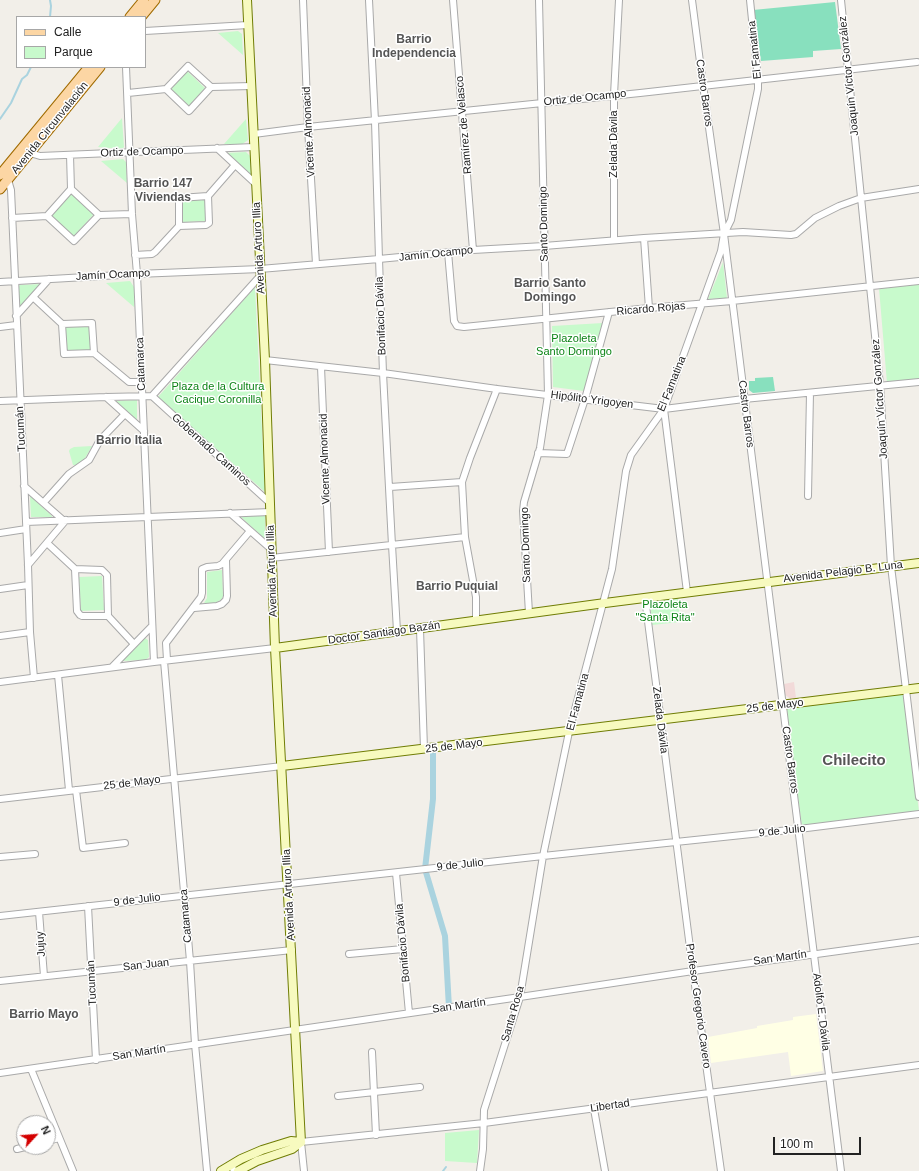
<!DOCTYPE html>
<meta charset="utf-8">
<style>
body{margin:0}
#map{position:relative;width:919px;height:1171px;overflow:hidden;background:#f2efe9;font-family:Arial,sans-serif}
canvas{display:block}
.legend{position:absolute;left:16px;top:16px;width:130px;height:52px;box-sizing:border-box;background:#fff;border:1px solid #a7a7a7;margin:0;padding:5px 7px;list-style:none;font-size:12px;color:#222}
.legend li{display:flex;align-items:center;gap:8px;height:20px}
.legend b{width:20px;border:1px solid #a7a7a7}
.north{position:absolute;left:16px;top:1115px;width:40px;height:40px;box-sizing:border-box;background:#fff;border:1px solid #a7a7a7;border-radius:50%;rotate:64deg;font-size:11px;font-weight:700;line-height:16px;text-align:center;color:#222}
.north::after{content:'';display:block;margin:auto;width:14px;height:18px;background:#d40000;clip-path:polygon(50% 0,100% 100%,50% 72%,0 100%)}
.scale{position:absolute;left:773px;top:1137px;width:88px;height:18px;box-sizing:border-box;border:2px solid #222;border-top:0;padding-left:5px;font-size:12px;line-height:14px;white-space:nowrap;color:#222;-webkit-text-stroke:3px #fff;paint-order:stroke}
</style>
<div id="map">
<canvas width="919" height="1171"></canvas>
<ul class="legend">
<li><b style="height:5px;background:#fcd6a4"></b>Calle</li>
<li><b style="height:11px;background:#c8facc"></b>Parque</li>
</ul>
<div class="north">N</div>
<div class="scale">100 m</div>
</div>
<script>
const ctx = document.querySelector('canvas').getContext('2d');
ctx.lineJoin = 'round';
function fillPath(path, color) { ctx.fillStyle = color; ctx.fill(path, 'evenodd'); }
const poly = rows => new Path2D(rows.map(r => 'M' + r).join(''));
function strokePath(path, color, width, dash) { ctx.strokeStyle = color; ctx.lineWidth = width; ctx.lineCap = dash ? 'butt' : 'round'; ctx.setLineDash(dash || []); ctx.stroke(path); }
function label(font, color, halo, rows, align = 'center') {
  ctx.font = font + ' Arial,sans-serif'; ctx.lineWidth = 3; ctx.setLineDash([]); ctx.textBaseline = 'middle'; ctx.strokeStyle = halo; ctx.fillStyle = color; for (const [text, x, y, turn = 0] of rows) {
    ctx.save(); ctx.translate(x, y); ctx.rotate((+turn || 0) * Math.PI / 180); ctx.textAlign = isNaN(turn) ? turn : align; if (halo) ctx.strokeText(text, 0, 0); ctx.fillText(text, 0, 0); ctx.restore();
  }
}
const commercial = poly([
 [794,682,796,698,791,699,785,695,784,684]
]);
const education = poly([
 [816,1014,823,1071,791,1076,788,1052,711,1063,708,1037,757,1028,757,1026,793,1020,793,1017]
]);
const park = poly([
 [238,31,242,34,243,55,218,33],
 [187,71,205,88,189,106,171,89],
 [122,118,124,147,122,149,98,147],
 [246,119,248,140,241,145,224,144],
 [246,152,250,156,251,175,225,153],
 [123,159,126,162,127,183,101,161],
 [71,193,94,214,73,237,50,217],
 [205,199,206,221,183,222,182,200],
 [723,262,727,298,708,299,716,280],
 [130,281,134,287,134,307,106,283],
 [919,283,919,380,887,383,879,288],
 [42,284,18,310,17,287,20,285],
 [255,287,265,492,158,397],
 [603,323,584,391,553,387,552,326],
 [90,326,91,350,66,351,65,327],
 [137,400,137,420,116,401],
 [92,446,84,460,77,465,73,465,69,451,70,449,74,447],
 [30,496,52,516,52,517,31,517],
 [240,516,265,516,265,539],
 [222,570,223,596,222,599,215,603,204,603,207,598,207,572],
 [102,576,104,610,81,611,79,577],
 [678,597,680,622,652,625,650,601],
 [145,638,148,640,149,657,145,660,121,661],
 [903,694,919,811,802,826,786,709],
 [479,1130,477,1163,445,1161,445,1133]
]);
const pitch = poly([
 [835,2,841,49,813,51,813,57,761,61,753,10],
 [773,377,775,391,753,393,749,390,749,381,755,381,755,378]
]);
const stream = poly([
 [50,17,51,6,50,0],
 [0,119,11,103,22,79,27,75,31,67],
 [443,1171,446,1167]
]);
const canal = poly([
 [433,748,433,799,425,869,445,936,449,1008]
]);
const street = poly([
 [303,0,308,127,316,264],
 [369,0,375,121,379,259,383,373,392,545,397,631],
 [453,0,473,250],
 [692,0,703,85,724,234,841,1171],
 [841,0,880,385,891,566,919,797],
 [145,31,248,25],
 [126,67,132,214,137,274,154,662],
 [166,89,189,111,211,87,252,86],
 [128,93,166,89,188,66,211,87],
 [254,134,308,127,640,93,917,62],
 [217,148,256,184],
 [30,153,40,156,254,147],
 [8,180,11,190,28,565,30,632,34,678],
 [71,189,99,215,132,214],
 [47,216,74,241,99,215],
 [12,218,47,216,71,189,70,155],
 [179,226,206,225,209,223,208,196,235,165],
 [644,238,649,308],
 [614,240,614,95,619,0],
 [448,252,454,321,457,326,464,327,649,308,732,301,919,281],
 [135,255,152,254,155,252,179,226,179,198,208,196],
 [0,282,137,274,260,269,379,259,473,250,544,246,644,238,743,232,791,235,796,234,815,218,839,206,861,198,919,189],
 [33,297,62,324,64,354,94,353,129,382,141,382],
 [16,316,49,279],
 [62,324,92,323,94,353],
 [0,327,16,325],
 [265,360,383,373,497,389,664,409,744,399,919,382],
 [321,367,329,552],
 [152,396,270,503],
 [106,397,144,431],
 [0,401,106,397,152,396,261,275],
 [664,409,687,592],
 [538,453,567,454,585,399,609,312],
 [24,486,63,520],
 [390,487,462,482],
 [808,496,810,393],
 [44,502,69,474,89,460,100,440,125,414],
 [230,513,271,549],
 [26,522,270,512],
 [0,533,26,529],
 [47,543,75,569,102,570,107,575,108,616,134,644],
 [271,558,465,537],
 [28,565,66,520],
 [75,569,77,611,80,615,82,616,108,616],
 [0,589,28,585],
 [645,598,693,971,721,1171],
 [194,608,217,606,222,604,226,600,227,596,226,560],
 [529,613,523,511,524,502,540,448,548,395,539,0],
 [476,621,476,597,465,537,462,482,470,458,497,389],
 [420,629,424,749],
 [0,636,30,632],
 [167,660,166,643,201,597,202,593,202,569,207,567,218,566,222,564,250,531],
 [164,661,190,961,195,1044,207,1171],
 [112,667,151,627],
 [58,675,69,790],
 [0,682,154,662,275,648],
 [76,790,83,848,125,843],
 [0,799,282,766],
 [0,857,35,854],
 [396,873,409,1013],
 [88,906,96,1060],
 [39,912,44,976],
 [0,916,543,856,799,829,919,814],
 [349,954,403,949],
 [0,981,292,950],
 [372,1052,376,1135],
 [31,1069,73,1171],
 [0,1073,520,997,693,971,919,940],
 [338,1096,420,1087],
 [594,1109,605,1171],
 [48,1141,59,1138],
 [17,1149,25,1147],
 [231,1165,234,1171],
 [304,1171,301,1142,484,1123,919,1065],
 [480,1171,483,1149,484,1110,520,997,543,856,569,732,612,569,626,471,631,455,664,409,721,251,724,234,731,220,758,89,758,79,750,0]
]);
const secondary = poly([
 [247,0,265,360,275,648,301,1142],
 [275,648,605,603,919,563],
 [282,766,919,688],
 [221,1171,241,1159,262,1150,291,1141,301,1142],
 [238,1171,257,1161,292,1149,301,1142]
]);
const primary = poly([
 [130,17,144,0],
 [141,17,155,0],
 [0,175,89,67],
 [0,189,100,67]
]);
const streetNames = [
 ["El Famatina",755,50,-96],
 ["Joaquín Víctor González",849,76,-96],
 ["Castro Barros",704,93,82],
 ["Ortiz de Ocampo",585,98,-6],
 ["Ramírez de Velasco",464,125,-95],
 ["Avenida Circunvalación",50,128,-51],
 ["Vicente Almonacid",309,132,-93],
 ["Zelada Dávila",614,144,-90],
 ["Ortiz de Ocampo",142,152,-2],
 ["Santo Domingo",544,224,-91],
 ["Avenida Arturo Illia",259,248,-93],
 ["Jamín Ocampo",436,254,-6],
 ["Jamín Ocampo",113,275,-3],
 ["Ricardo Rojas",651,309,-5],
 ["Bonifacio Dávila",381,316,-92],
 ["Catamarca",141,364,-92],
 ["El Famatina",672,384,-68],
 ["Joaquín Víctor González",880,399,-94],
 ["Hipólito Yrigoyen",592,400,7],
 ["Castro Barros",746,414,83],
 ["Tucumán",21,429,-93],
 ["Gobernado Caminos",211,450,42],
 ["Vicente Almonacid",325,459,-92],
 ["Santo Domingo",526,545,-92],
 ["Avenida Arturo Illia",272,571,-92],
 ["Avenida Pelagio B. Luna",843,572,-7],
 ["Doctor Santiago Bazán",384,633,-8],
 ["El Famatina",578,702,-75],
 ["25 de Mayo",775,706,-7],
 ["Zelada Dávila",660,720,83],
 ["25 de Mayo",454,746,-7],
 ["Castro Barros",790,760,82],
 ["25 de Mayo",132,783,-7],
 ["9 de Julio",782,831,-6],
 ["9 de Julio",460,865,-6],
 ["Avenida Arturo Illia",289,895,-93],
 ["9 de Julio",137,900,-7],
 ["Catamarca",186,916,-95],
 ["Bonifacio Dávila",403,943,-95],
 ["Jujuy",41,944,-94],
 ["San Martín",780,958,-8],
 ["San Juan",146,965,-6],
 ["Tucumán",92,983,-93],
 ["San Martín",459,1006,-8],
 ["Profesor Gregorio Cavero",698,1006,82],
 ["Adolfo E. Dávila",821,1012,83],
 ["Santa Rosa",513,1014,-74],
 ["San Martín",139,1053,-9],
 ["Libertad",610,1106,-8]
];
const parkNames = [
 ["Plazoleta",574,339],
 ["Santo Domingo",574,352],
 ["Plaza de la Cultura",218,387],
 ["Cacique Coronilla",218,400],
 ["Plazoleta",665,605],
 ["\"Santa Rita\"",665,618]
];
const neighbourhoodNames = [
 ["Barrio",414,40],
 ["Independencia",414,54],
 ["Barrio 147",163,184],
 ["Viviendas",163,198],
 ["Barrio Santo",550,284],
 ["Domingo",550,298],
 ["Barrio Italia",129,441],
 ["Barrio Puquial",457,587],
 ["Barrio Mayo",44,1015]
];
const districtNames = [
 ["Chilecito",854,761]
];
fillPath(commercial, '#f2dad9');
fillPath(education, '#ffffe5');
fillPath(park, '#c8facc');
fillPath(pitch, '#88e0be');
strokePath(stream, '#aad3df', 2);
strokePath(canal, '#aad3df', 6);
strokePath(street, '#a9a9a9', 8);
strokePath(secondary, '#707d05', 10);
strokePath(primary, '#a06b00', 11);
strokePath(street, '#fff', 6);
strokePath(secondary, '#f7fabf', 8);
strokePath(primary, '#fcd6a4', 9);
label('11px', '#222', '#fff', streetNames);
label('11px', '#0c8416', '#fff', parkNames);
label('bold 12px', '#555', '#fff', neighbourhoodNames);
label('bold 15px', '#555', '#fff', districtNames);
</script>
